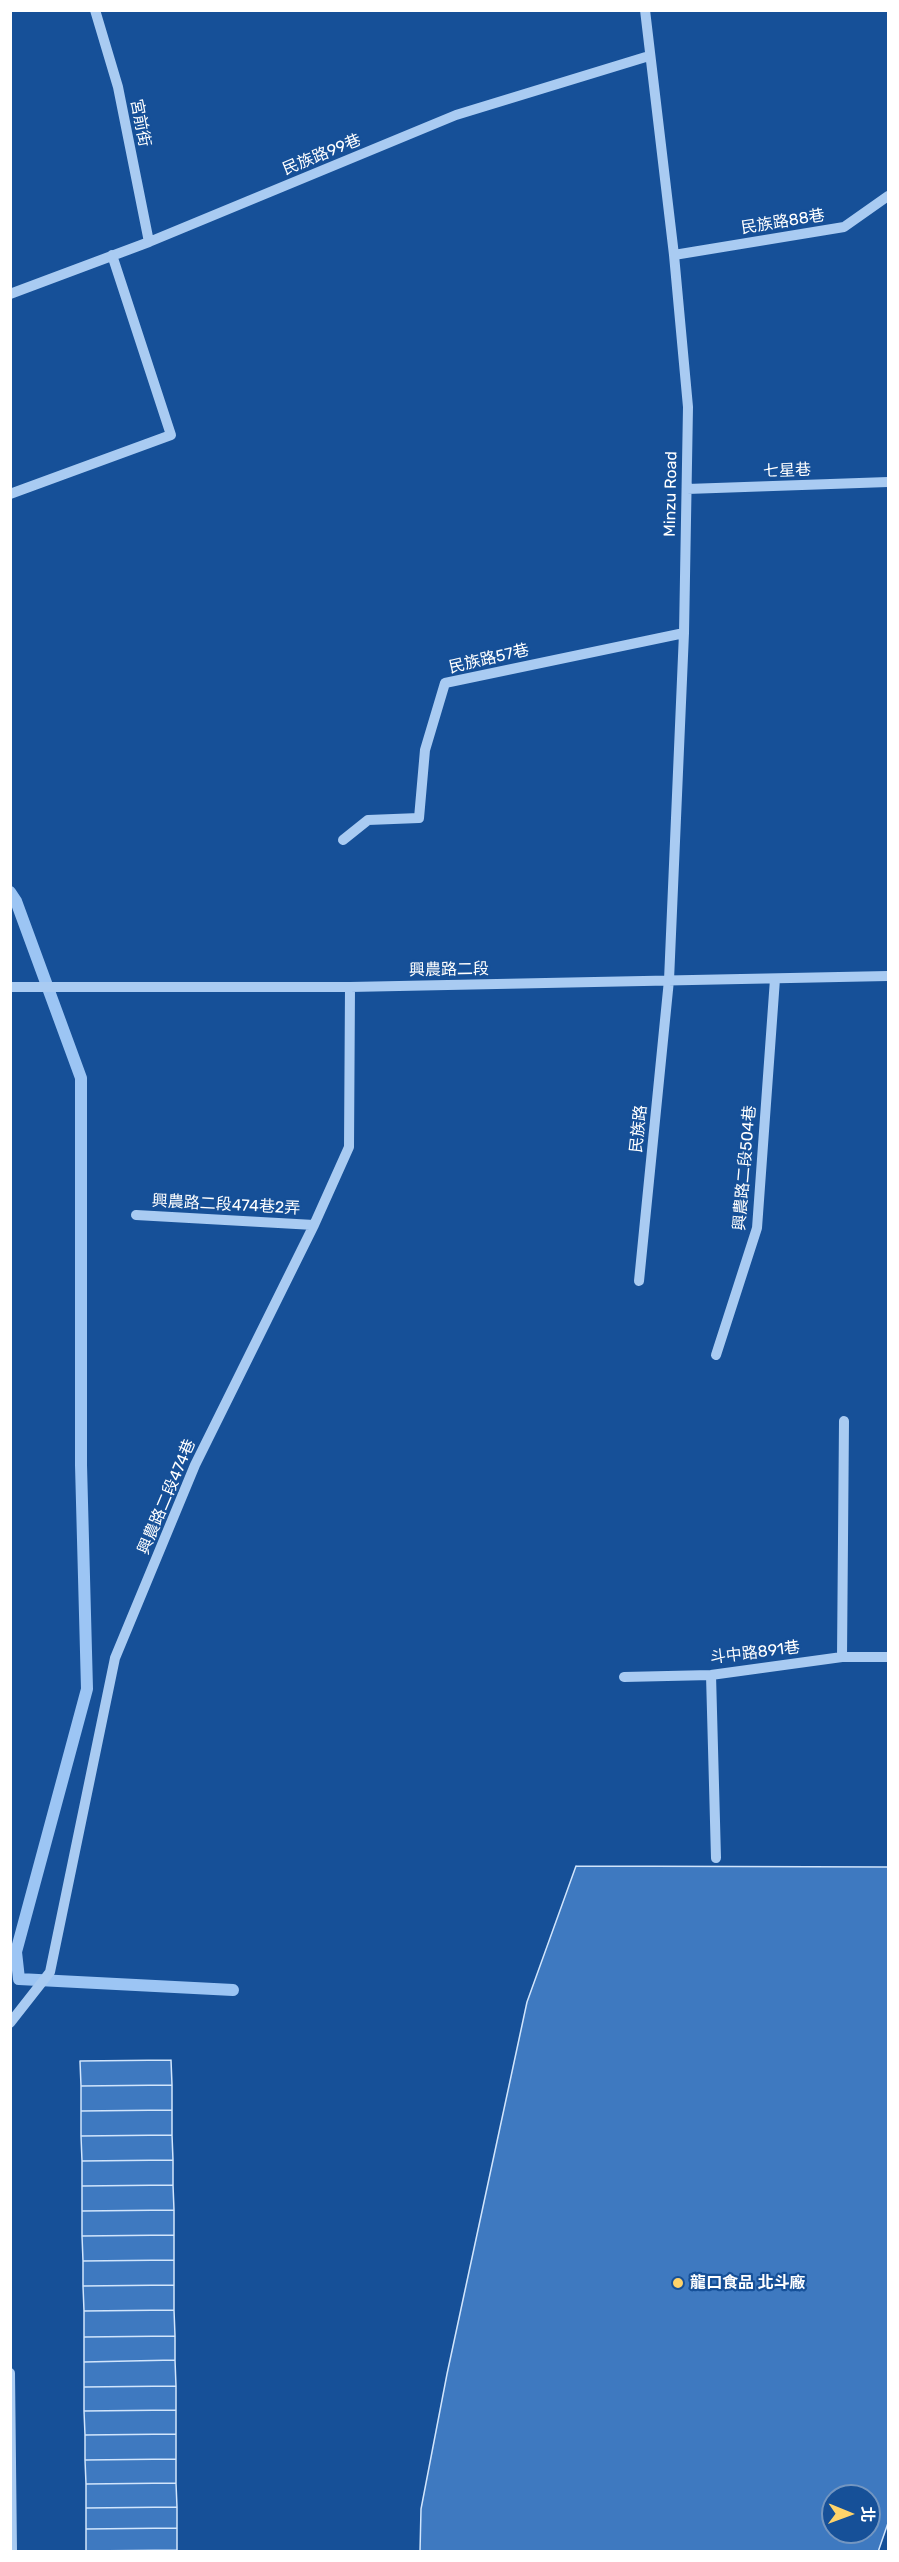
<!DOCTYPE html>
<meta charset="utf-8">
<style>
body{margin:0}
#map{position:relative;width:899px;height:2562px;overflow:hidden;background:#165098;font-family:Rubik,"Noto Sans TC",sans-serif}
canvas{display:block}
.frame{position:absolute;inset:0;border:12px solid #fff;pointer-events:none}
.north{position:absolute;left:821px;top:2484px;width:60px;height:60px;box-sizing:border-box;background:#165098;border:2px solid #7396c1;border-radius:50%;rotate:91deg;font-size:16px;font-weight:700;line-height:24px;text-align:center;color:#fff}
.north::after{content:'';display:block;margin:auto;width:21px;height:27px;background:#ffd36a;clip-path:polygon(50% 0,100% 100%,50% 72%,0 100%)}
</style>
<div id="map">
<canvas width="899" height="2562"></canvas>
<div class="frame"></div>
<div class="north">北</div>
</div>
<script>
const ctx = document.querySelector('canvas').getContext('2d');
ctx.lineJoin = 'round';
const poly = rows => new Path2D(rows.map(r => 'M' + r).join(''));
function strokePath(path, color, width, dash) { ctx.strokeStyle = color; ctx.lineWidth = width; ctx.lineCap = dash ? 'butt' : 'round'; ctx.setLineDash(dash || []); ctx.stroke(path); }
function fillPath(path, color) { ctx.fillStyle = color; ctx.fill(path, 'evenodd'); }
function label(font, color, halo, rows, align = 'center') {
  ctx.font = font + ' Rubik,"Noto Sans TC",sans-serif'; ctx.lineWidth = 4.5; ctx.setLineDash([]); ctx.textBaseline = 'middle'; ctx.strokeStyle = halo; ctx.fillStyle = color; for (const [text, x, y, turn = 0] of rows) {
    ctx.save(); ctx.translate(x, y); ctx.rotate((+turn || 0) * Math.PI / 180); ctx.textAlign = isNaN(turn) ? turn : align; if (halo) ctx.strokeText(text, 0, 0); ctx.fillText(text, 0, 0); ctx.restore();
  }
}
const stream = poly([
 [10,892,16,901,81,1078,81,1465,87,1689,16,1952,19,1979,233,1990]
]);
const building = poly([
 [576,1866,888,1867,888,2523,878,2552,420,2552,421,2509,447,2374,527,2002,576,1866],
 [833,2496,869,2496,869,2532,833,2532,833,2496],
 [171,2060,172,2085,81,2086,80,2061,171,2060],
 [172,2085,172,2110,81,2111,81,2086,172,2085],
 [172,2110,172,2135,81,2136,81,2111,172,2110],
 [172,2135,173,2160,82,2161,81,2136,172,2135],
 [173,2160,173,2185,82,2186,82,2161,173,2160],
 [173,2185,174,2210,82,2211,82,2186,173,2185],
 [174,2210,174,2235,82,2236,82,2211,174,2210],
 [174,2235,174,2260,83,2261,82,2236,174,2235],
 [174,2260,174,2285,83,2286,83,2261,174,2260],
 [174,2285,174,2310,84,2311,83,2286,174,2285],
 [174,2310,175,2336,84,2337,84,2311,174,2310],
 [175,2336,175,2360,84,2362,84,2337,175,2336],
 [175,2360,176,2386,84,2387,84,2362,175,2360],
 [176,2386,176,2410,84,2411,84,2387,176,2386],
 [176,2410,176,2434,85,2435,84,2411,176,2410],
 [176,2434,176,2459,85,2460,85,2435,176,2434],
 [176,2459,176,2483,86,2484,85,2460,176,2459],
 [176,2483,177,2507,86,2508,86,2484,176,2483],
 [177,2507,177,2528,86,2529,86,2508,177,2507],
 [177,2528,177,2550,86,2551,86,2529,177,2528],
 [177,2550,177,2552,86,2552,86,2551,177,2550]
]);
const minor = poly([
 [95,10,118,87,149,242],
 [674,255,844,227,888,196],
 [10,294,149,242,456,115,649,56],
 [687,489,888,482],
 [10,494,171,435,112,255],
 [343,840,368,820,419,818,425,750,445,683,684,633],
 [10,987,350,987,888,976],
 [136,1215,314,1225],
 [639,1281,669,980,684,633,688,407,674,255,645,10],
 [716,1355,757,1228,775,979],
 [842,1657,844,1421],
 [711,1675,716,1858],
 [624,1677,711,1675,842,1657,888,1657],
 [10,2023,50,1972,115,1658,195,1465,314,1225,349,1147,350,987],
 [10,2373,12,2552]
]);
const markers = [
 [678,2283,6,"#ffd36a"]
];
const streetNames = [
 ["宮前街",140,123,79],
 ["民族路99巷",322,155,-22],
 ["民族路88巷",783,222,-9],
 ["七星巷",787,471,-2],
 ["Minzu Road",671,494,-89],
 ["民族路57巷",489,659,-13],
 ["興農路二段",449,970,-1],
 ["民族路",639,1129,-84],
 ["興農路二段504巷",745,1168,-85],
 ["興農路二段474巷2弄",226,1205,3],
 ["興農路二段474巷",167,1497,-67],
 ["斗中路891巷",755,1653,-7]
];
const poiNames = [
 ["龍口食品 北斗廠",690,2283]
];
strokePath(stream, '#9cc5f4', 12);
fillPath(building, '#3e79c0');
strokePath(building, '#d1e5fc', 1.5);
strokePath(minor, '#a9cbf2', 10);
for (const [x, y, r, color] of markers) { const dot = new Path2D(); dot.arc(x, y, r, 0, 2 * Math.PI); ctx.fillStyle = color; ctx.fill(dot); strokePath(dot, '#165098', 2); }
label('16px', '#fff', '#165098', streetNames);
label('bold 16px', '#fff', '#165098', poiNames, 'left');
</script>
